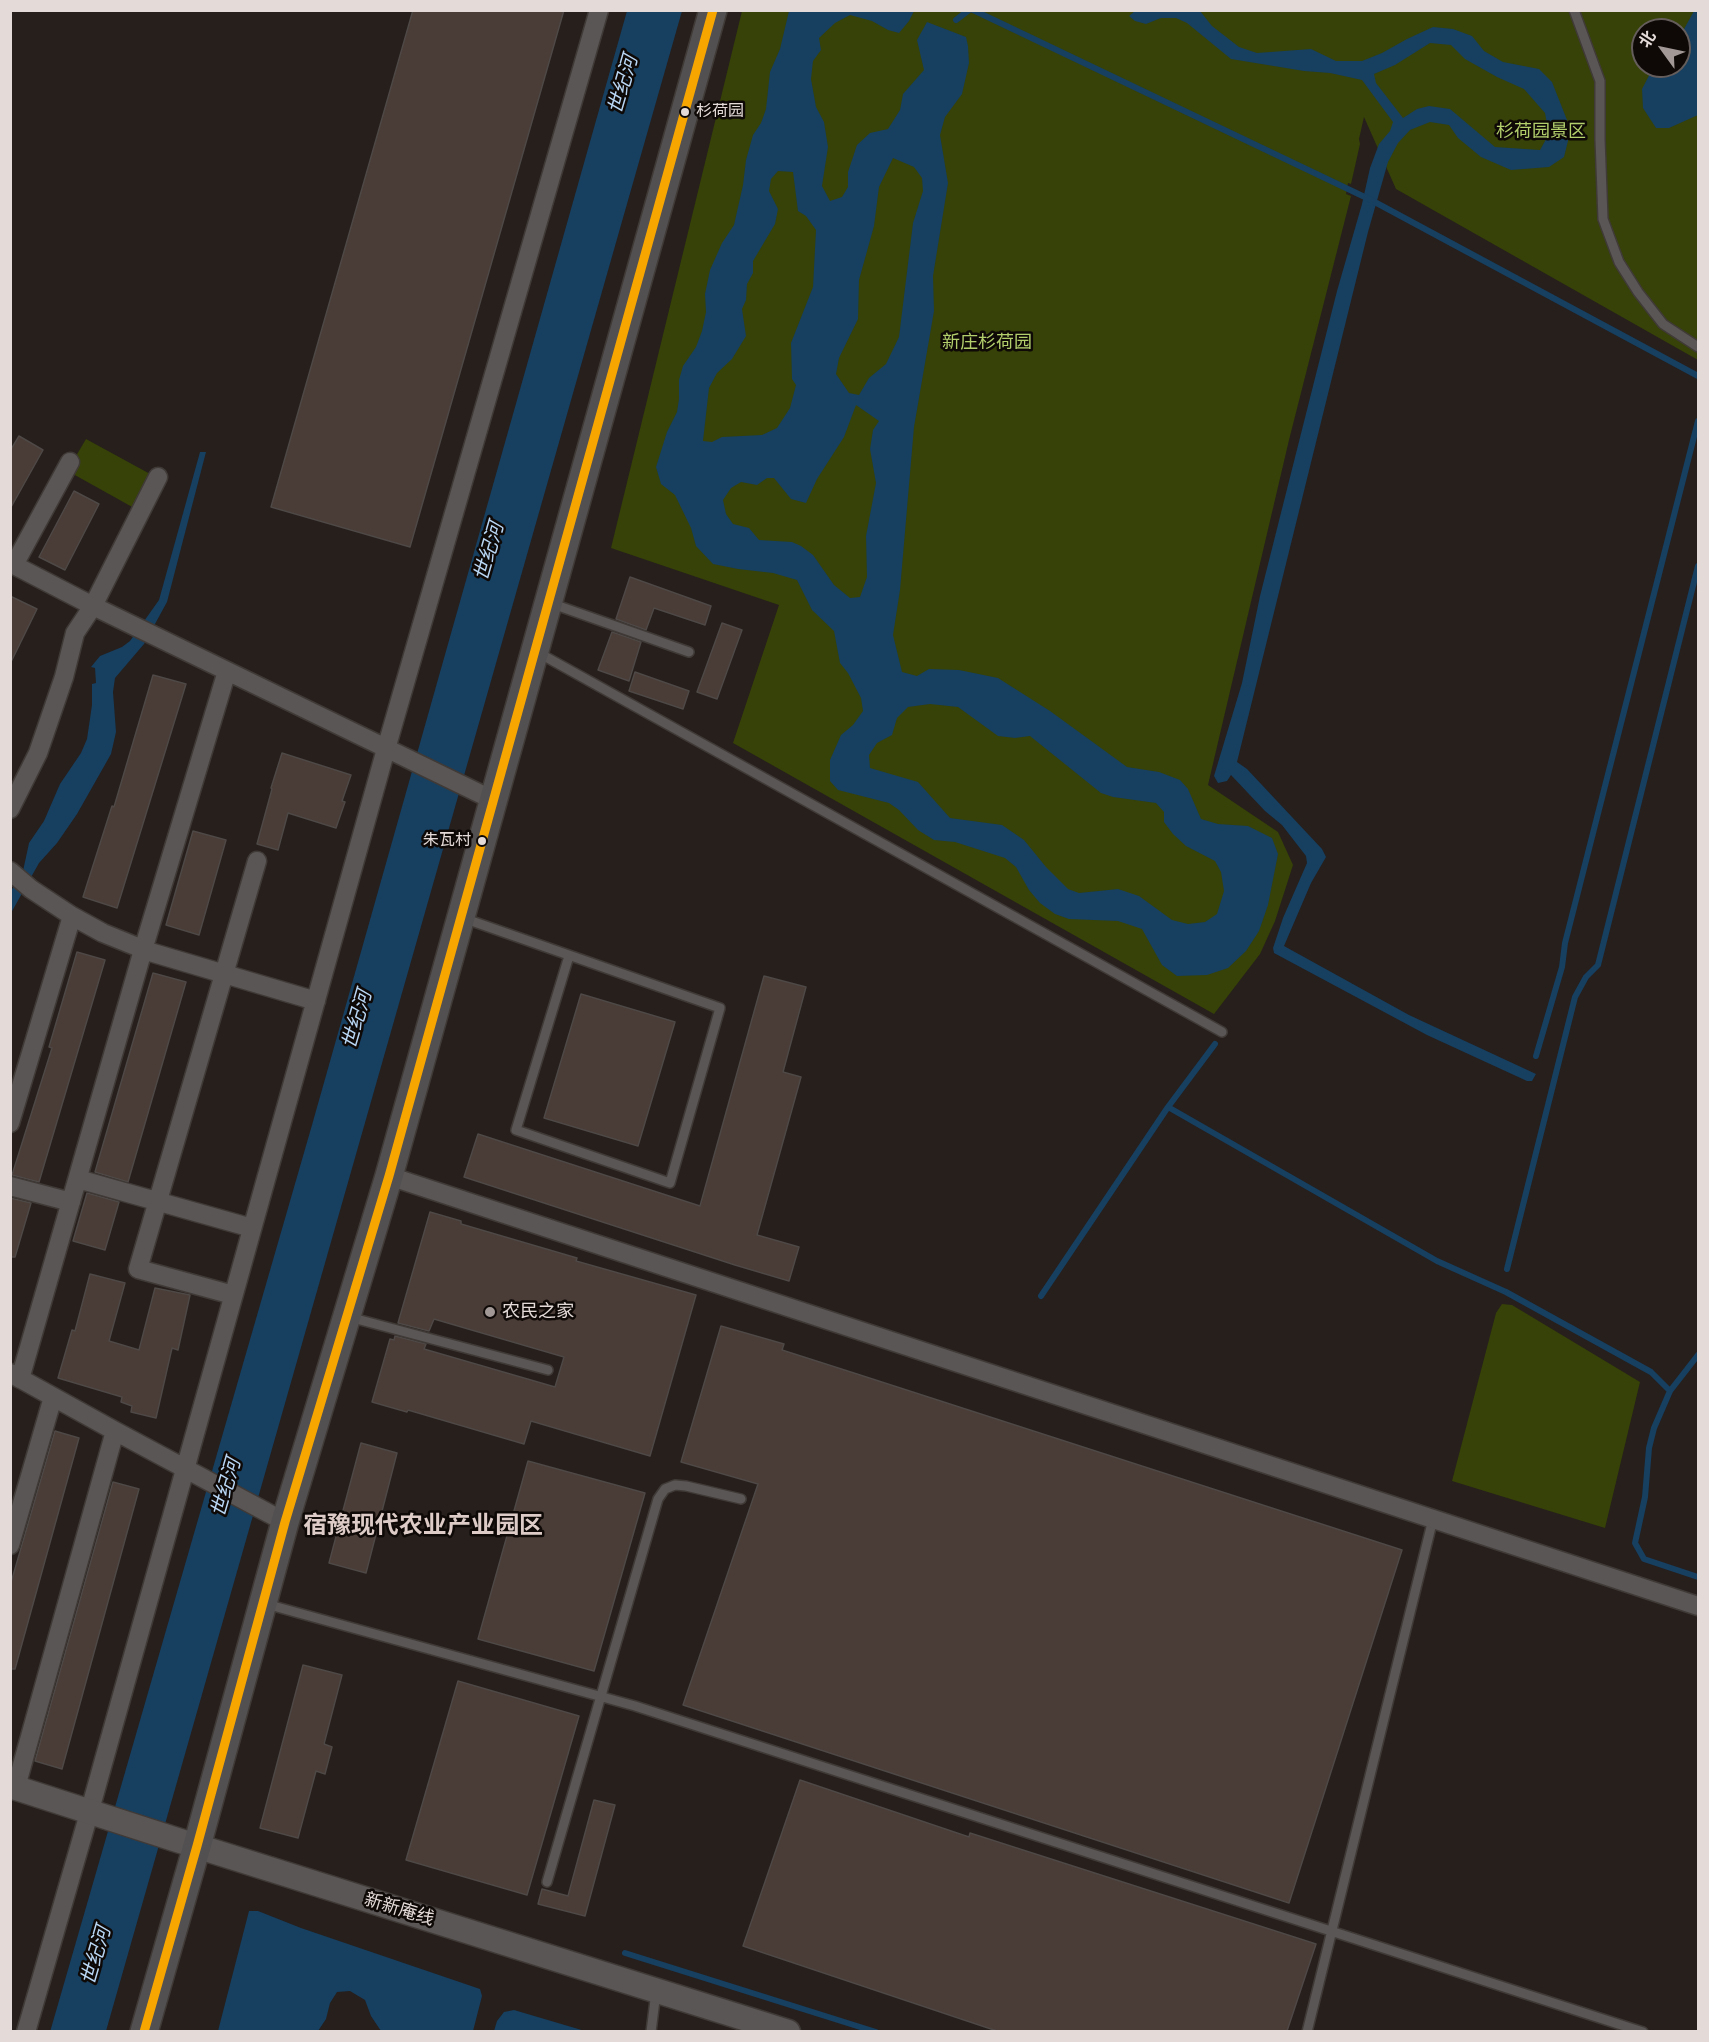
<!DOCTYPE html>
<meta charset="utf-8">
<style>
body{margin:0}
#map{position:relative;width:1709px;height:2042px;overflow:hidden;background:#261f1c;font-family:"Varela Round","Noto Sans SC",sans-serif}
canvas{display:block}
.frame{position:absolute;inset:0;border:12px solid #e4dbd8;pointer-events:none}
.north{position:absolute;left:1631px;top:18px;width:60px;height:60px;box-sizing:border-box;background:#0e0907;border:2px solid #645d5b;border-radius:50%;rotate:303deg;font-size:16px;font-weight:700;line-height:24px;text-align:center;color:#e4dbd8}
.north::after{content:'';display:block;margin:auto;width:21px;height:27px;background:#a29996;clip-path:polygon(50% 0,100% 100%,50% 72%,0 100%)}
</style>
<div id="map">
<canvas width="1709" height="2042"></canvas>
<div class="frame"></div>
<div class="north">北</div>
</div>
<script>
const ctx = document.querySelector('canvas').getContext('2d');
ctx.lineJoin = 'round';
function fillPath(path, color) { ctx.fillStyle = color; ctx.fill(path, 'evenodd'); }
const poly = rows => new Path2D(rows.map(r => 'M' + r).join(''));
function strokePath(path, color, width, dash) { ctx.strokeStyle = color; ctx.lineWidth = width; ctx.lineCap = dash ? 'butt' : 'round'; ctx.setLineDash(dash || []); ctx.stroke(path); }
function label(font, color, halo, rows, align = 'center') {
  ctx.font = font + ' "Varela Round","Noto Sans SC",sans-serif'; ctx.lineWidth = 5; ctx.setLineDash([]); ctx.textBaseline = 'middle'; ctx.strokeStyle = halo; ctx.fillStyle = color; for (const [text, x, y, turn = 0] of rows) {
    ctx.save(); ctx.translate(x, y); ctx.rotate((+turn || 0) * Math.PI / 180); ctx.textAlign = isNaN(turn) ? turn : align; if (halo) ctx.strokeText(text, 0, 0); ctx.fillText(text, 0, 0); ctx.restore();
  }
}
const green = poly([
 [742,11,1698,11,1698,360,1396,189,1364,117,1359,139,1360,144,1351,184,1348,183,1346,194,1351,196,1289,440,1208,785,1278,832,1293,865,1275,921,1260,954,1214,1014,733,743,779,605,611,548],
 [1643,30,1679,30,1679,66,1643,66],
 [86,439,152,475,134,508,73,474,76,456],
 [1502,1304,1512,1305,1640,1382,1605,1528,1452,1481,1496,1313]
]);
const water = poly([
 [627,11,682,11,106,2031,50,2032,312,1125],
 [789,11,914,11,909,21,899,33,888,30,872,21,850,15,835,23,819,38,821,50,813,61,811,79,816,107,824,122,828,147,822,186,830,201,842,197,848,187,848,172,857,145,870,133,888,129,900,110,903,94,924,70,917,40,927,22,966,37,968,46,969,63,962,94,945,117,940,135,948,183,933,276,934,311,914,427,900,590,893,635,902,672,917,676,929,669,959,670,998,678,1050,711,1127,767,1159,772,1180,780,1188,789,1201,819,1218,824,1248,826,1272,838,1278,854,1268,905,1259,931,1246,951,1228,968,1207,975,1177,976,1162,965,1142,929,1118,921,1069,919,1055,914,1040,903,1029,890,1016,867,1005,858,955,842,934,840,918,830,899,810,889,803,838,790,830,781,830,760,841,735,853,725,863,711,861,698,848,673,840,663,834,631,812,610,797,580,773,573,738,569,713,564,696,546,691,528,675,495,661,484,656,467,667,432,677,412,679,399,679,380,683,366,696,347,702,331,706,312,705,294,710,270,722,243,734,225,743,185,746,160,753,135,761,123,766,109,770,72,780,49],
 [893,158,914,167,922,178,923,191,913,223,899,337,886,364,869,378,859,395,849,393,836,374,839,358,858,319,859,280,874,226,879,187],
 [778,171,793,172,798,211,806,216,816,230,813,287,791,343,792,379,796,385,790,408,777,428,762,435,722,437,712,442,703,441,709,388,717,373,732,359,746,336,742,309,746,300,747,284,753,273,753,261,775,224,778,209,769,191,771,179],
 [856,405,879,421,873,430,870,449,876,483,866,536,867,577,860,597,850,598,834,585,813,555,801,546,792,542,759,540,749,528,733,524,726,514,723,500,731,488,741,482,757,485,767,478,774,478,791,499,806,503,817,479,844,437],
 [930,704,958,707,998,736,1015,738,1030,736,1101,793,1113,797,1156,803,1164,812,1164,822,1173,834,1186,846,1215,861,1221,872,1224,891,1217,914,1205,922,1188,924,1172,920,1139,896,1118,889,1079,893,1068,889,1046,867,1024,840,1002,825,950,818,918,782,870,768,869,755,877,743,892,735,897,718,908,707],
 [1135,11,1200,11,1212,26,1239,47,1257,53,1311,49,1336,61,1362,61,1382,53,1407,39,1433,27,1453,29,1472,36,1484,51,1503,62,1539,69,1552,82,1567,120,1568,141,1564,157,1549,167,1511,170,1481,157,1458,138,1449,125,1430,122,1410,130,1398,143,1388,162,1368,232,1237,762,1247,769,1322,849,1326,857,1311,883,1284,946,1409,1015,1536,1074,1532,1081,1527,1081,1427,1035,1274,953,1273,948,1283,918,1307,863,1306,856,1282,825,1265,811,1231,775,1227,781,1218,783,1214,776,1242,683,1260,596,1337,291,1362,204,1370,168,1379,144,1390,131,1393,122,1362,80,1330,73,1304,71,1231,59,1187,23,1176,18,1161,18,1146,24,1135,21,1129,16],
 [1430,43,1451,45,1465,59,1497,77,1524,89,1545,113,1549,134,1540,150,1495,147,1450,109,1429,106,1417,109,1403,118,1376,83,1374,74,1395,65],
 [1694,11,1698,11,1698,115,1669,128,1656,128,1643,108,1642,89,1654,66,1679,66,1679,38],
 [200,452,206,452,167,602,144,644,115,678,113,692,116,732,111,754,77,814,57,843,39,863,11,913,11,891,23,871,29,843,44,821,60,784,81,753,87,739,92,705,92,684,96,683,95,668,91,667,100,656,122,647,130,641,159,600],
 [249,1911,258,1911,301,1928,480,1989,482,1996,473,2031,381,2031,371,2016,365,2000,350,1991,337,1992,330,2003,326,2019,318,2031,218,2031],
 [514,2010,585,2031,494,2031,497,2021,504,2012]
]);
const stream = poly([
 [973,10,1371,200,1698,376],
 [956,20,969,10],
 [1536,1056,1562,967,1565,943,1698,421],
 [1168,1107,1437,1261,1506,1292,1651,1372,1670,1391],
 [1507,1269,1575,997,1586,977,1598,965,1698,566],
 [1041,1296,1168,1107,1215,1044],
 [1698,1355,1670,1391,1654,1428,1649,1448,1645,1497,1635,1543,1644,1559,1698,1577],
 [625,1953,876,2032]
]);
const building = poly([
 [413,10,564,10,410,547,271,507,413,10],
 [19,436,43,450,10,509,10,451,19,436],
 [74,491,99,504,65,570,39,557,74,491],
 [630,577,711,606,705,625,654,608,646,630,616,619,630,577],
 [10,596,37,609,10,664,10,596],
 [722,623,742,630,717,699,697,692,722,623],
 [612,632,641,642,629,681,598,670,612,632],
 [635,672,689,691,683,709,629,691,635,672],
 [153,675,186,684,117,908,83,897,112,806,114,807,153,675],
 [282,753,351,775,342,801,345,802,336,828,288,813,278,850,257,844,272,789,271,788,282,753],
 [193,831,226,840,199,935,166,925,193,831],
 [77,952,105,960,39,1182,12,1175,52,1048,49,1047,77,952],
 [153,973,186,982,128,1182,95,1172,153,973],
 [764,976,806,987,783,1072,801,1077,757,1235,799,1247,789,1281,735,1265,464,1177,478,1134,700,1206,764,976],
 [581,994,675,1022,638,1146,544,1118,581,994],
 [87,1193,119,1202,105,1250,73,1241,87,1193],
 [10,1198,31,1203,15,1257,10,1257,10,1198],
 [430,1212,461,1221,461,1224,577,1258,576,1261,696,1295,650,1456,531,1421,524,1444,408,1410,407,1412,372,1402,390,1339,394,1340,395,1336,426,1344,424,1349,555,1387,564,1357,434,1319,429,1331,398,1323,430,1212],
 [90,1274,125,1283,109,1341,139,1350,155,1288,190,1295,178,1350,172,1348,156,1418,131,1412,132,1406,121,1402,122,1397,58,1378,72,1330,75,1331,90,1274],
 [721,1326,784,1344,782,1350,857,1374,1402,1550,1289,1903,683,1705,758,1484,681,1462,721,1326],
 [55,1431,79,1438,15,1669,10,1669,10,1586,55,1431],
 [361,1443,397,1453,366,1573,329,1563,361,1443],
 [528,1461,645,1493,594,1671,478,1639,528,1461],
 [113,1482,139,1489,62,1769,35,1761,113,1482],
 [303,1665,342,1675,324,1744,332,1747,325,1774,316,1771,298,1838,260,1828,303,1665],
 [458,1681,579,1716,527,1895,406,1860,458,1681],
 [800,1780,969,1837,970,1833,1316,1944,1287,2031,997,2031,743,1946,800,1780],
 [594,1800,615,1805,585,1916,538,1904,542,1889,568,1896,594,1800]
]);
const service = poly([
 [1574,10,1600,81,1600,139,1603,219,1619,262,1638,292,1663,324,1698,347],
 [550,603,689,652],
 [537,652,1222,1032],
 [463,918,720,1008,670,1183,516,1130,569,956],
 [349,1317,548,1370],
 [266,1604,635,1706,1643,2032],
 [547,1882,658,1499,665,1489,675,1485,686,1486,741,1499],
 [651,2032,656,1992],
 [1307,2032,1433,1519]
]);
const minor = poly([
 [10,563,93,606,493,800],
 [14,565,70,462],
 [10,809,38,753,64,677,75,633,93,606,158,477],
 [10,871,31,889,72,916,103,933,150,952,316,1001],
 [10,1123,72,916],
 [389,1176,1698,1606],
 [78,1179,252,1228],
 [10,1186,71,1202],
 [233,1295,138,1269,257,861],
 [10,1373,115,1431,285,1522],
 [20,1379,143,950,227,671],
 [10,1545,53,1397],
 [16,1787,115,1431],
 [26,2032,90,1810,386,749,599,10]
]);
const tertiary = poly([
 [10,1786,174,1839,788,2032]
]);
const secondary = poly([
 [144,2032,197,1846,285,1522,389,1176,713,10]
]);
const bus1 = poly([
 [144,2032,197,1846,285,1522,389,1176,713,10]
]);
const markers = [
 [685,112,5,"#e4dbd8"],
 [482,841,5,"#e4dbd8"],
 [490,1312,6,"#a29996"]
];
const busNames = [
 ["杉荷园",696,112],
 ["朱瓦村",471,841,"right"]
];
const parkNames = [
 ["杉荷园景区",1541,132],
 ["新庄杉荷园",987,343]
];
const poiNames = [
 ["农民之家",502,1312]
];
const streetNames = [
 ["新新庵线",399,1910,17]
];
const waterNames = [
 ["世纪河",624,85,-74],
 ["世纪河",490,552,-74],
 ["世纪河",358,1020,-74],
 ["世纪河",227,1488,-74],
 ["世纪河",97,1956,-74]
];
const districtNames = [
 ["宿豫现代农业产业园区",423,1527]
];
fillPath(green, '#364207');
fillPath(water, '#163f60');
strokePath(stream, '#163f60', 6);
fillPath(building, '#4a3c36');
strokePath(building, '#4e4846', 1.5);
strokePath(service, '#403a37', 12);
strokePath(minor, '#403a37', 21);
strokePath(tertiary, '#403a37', 27);
strokePath(secondary, '#403a37', 30);
strokePath(service, '#5a5656', 9);
strokePath(minor, '#5a5656', 18);
strokePath(tertiary, '#5a5656', 24);
strokePath(secondary, '#535051', 27);
strokePath(bus1, '#f7a600', 9);
for (const [x, y, r, color] of markers) { const dot = new Path2D(); dot.arc(x, y, r, 0, 2 * Math.PI); ctx.fillStyle = color; ctx.fill(dot); strokePath(dot, '#0e0907', 2); }
label('16px', '#e4dbd8', '#0e0907', busNames, 'left');
label('18px', '#b3cf6c', '#0e0907', parkNames);
label('18px', '#e4dbd8', '#0e0907', poiNames, 'left');
label('18px', '#e4dbd8', '#0e0907', streetNames);
label('italic 20px', '#b9d7f5', '#0e0907', waterNames);
label('bold 24px', '#dccbc6', '#0e0907', districtNames);
</script>
